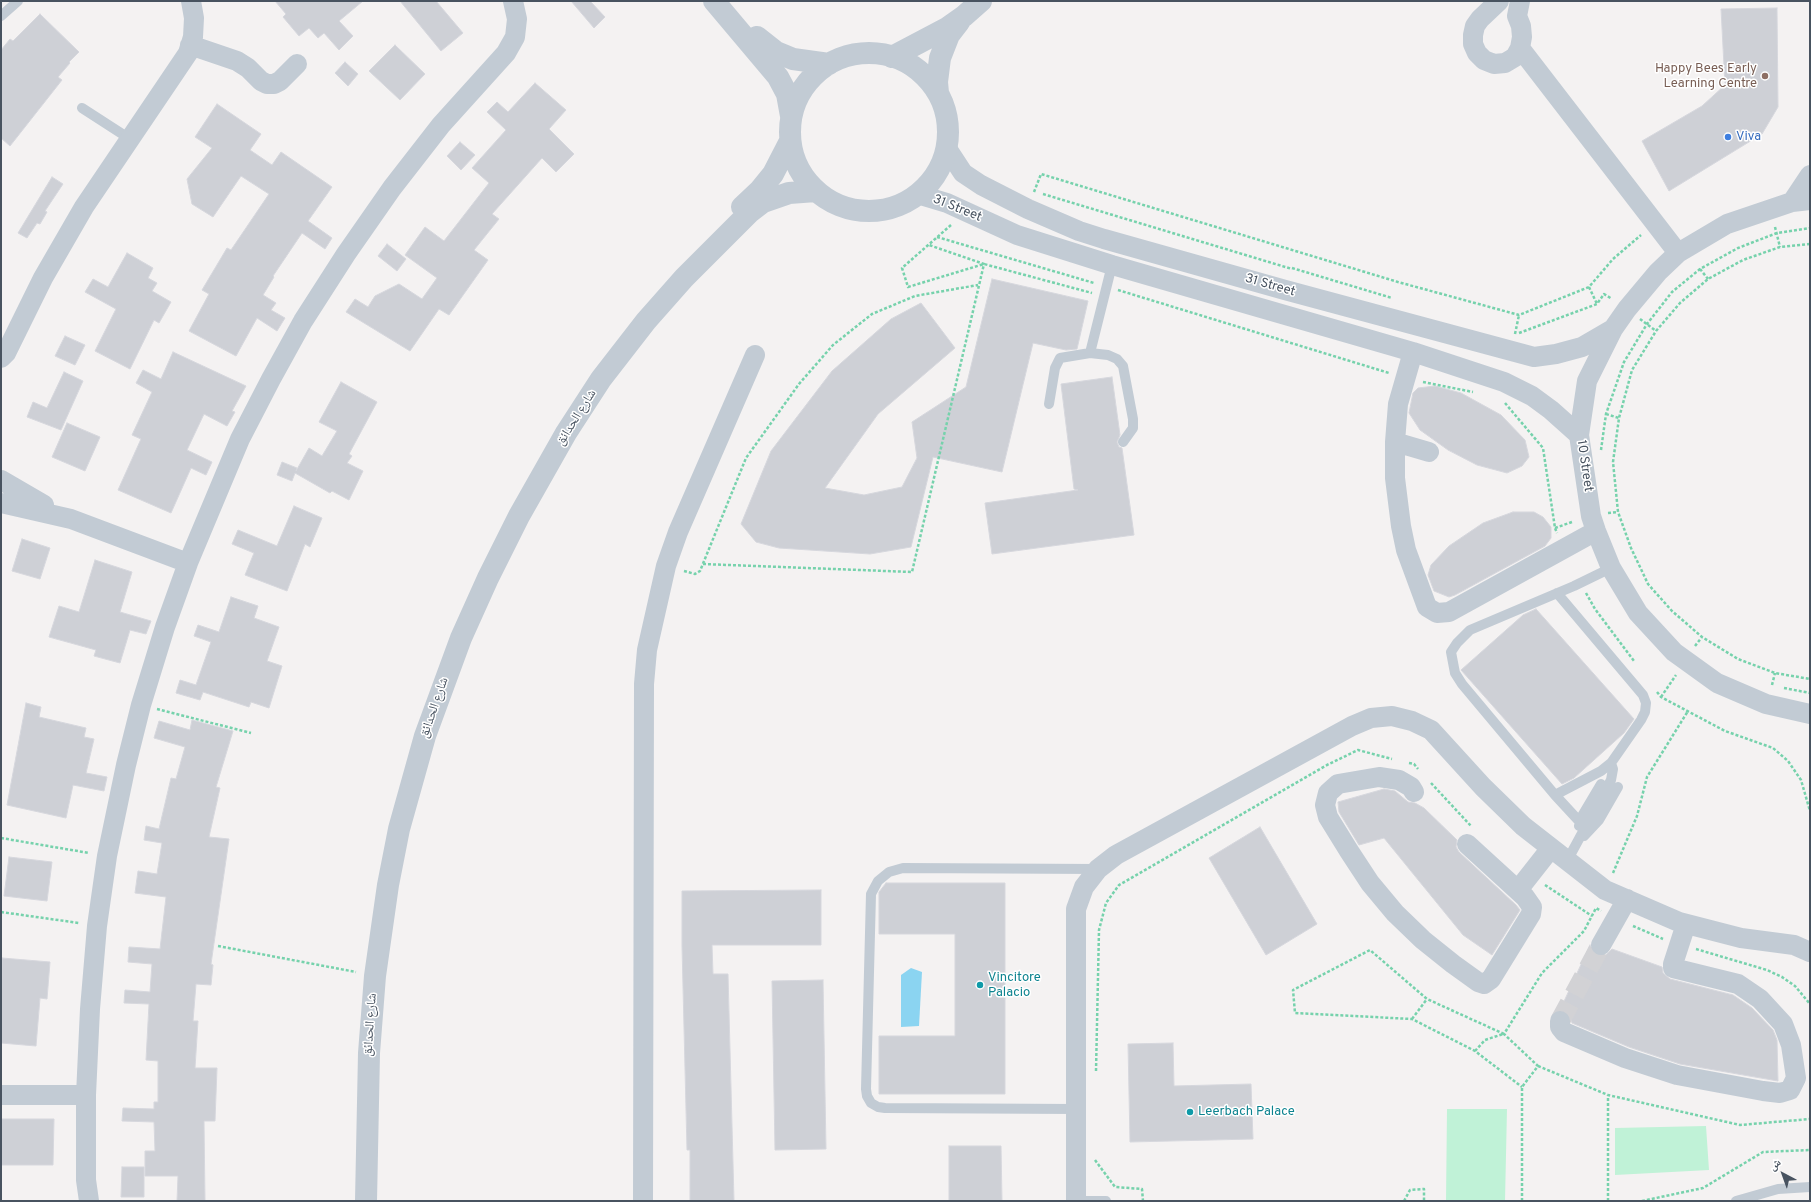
<!DOCTYPE html>
<meta charset="utf-8">
<style>
body{margin:0}
#map{position:relative;width:1811px;height:1202px;overflow:hidden;background:#f4f2f2;font-family:Overpass,"Noto Naskh Arabic",sans-serif}
canvas{display:block}
.frame{position:absolute;inset:0;border:2px solid #485360;pointer-events:none}
.north{position:absolute;left:1763px;top:1154px;width:40px;height:40px;-webkit-text-stroke:3px #fff;paint-order:stroke;rotate:319deg;font-size:11px;font-weight:700;line-height:16px;text-align:center;color:#485360}
.north::after{content:'';display:block;margin:auto;width:14px;height:18px;background:#485360;clip-path:polygon(50% 0,100% 100%,50% 72%,0 100%)}
</style>
<div id="map">
<canvas width="1811" height="1202"></canvas>
<div class="frame"></div>
<div class="north">ش</div>
</div>
<script>
const ctx = document.querySelector('canvas').getContext('2d');
ctx.lineJoin = 'round';
function fillPath(path, color) { ctx.fillStyle = color; ctx.fill(path, 'evenodd'); }
const poly = rows => new Path2D(rows.map(r => 'M' + r).join(''));
function strokePath(path, color, width, dash) { ctx.strokeStyle = color; ctx.lineWidth = width; ctx.lineCap = dash ? 'butt' : 'round'; ctx.setLineDash(dash || []); ctx.stroke(path); }
function label(font, color, halo, rows, align = 'center') {
  ctx.font = font + ' Overpass,"Noto Naskh Arabic",sans-serif'; ctx.lineWidth = 3; ctx.setLineDash([]); ctx.textBaseline = 'middle'; ctx.strokeStyle = halo; ctx.fillStyle = color; for (const [text, x, y, turn = 0] of rows) {
    ctx.save(); ctx.translate(x, y); ctx.rotate((+turn || 0) * Math.PI / 180); ctx.textAlign = isNaN(turn) ? turn : align; if (halo) ctx.strokeText(text, 0, 0); ctx.fillText(text, 0, 0); ctx.restore();
  }
}
const green = poly([
 [1447,1109,1507,1109,1505,1201,1446,1201],
 [1706,1126,1709,1170,1615,1175,1615,1128]
]);
const water = poly([
 [911,968,922,972,919,1026,901,1027,901,975]
]);
const building = poly([
 [275,1,363,1,339,21,353,36,339,50,324,33,318,38,309,28,299,36,283,17,286,14,275,1],
 [400,1,436,1,463,33,441,51,400,1],
 [571,1,590,1,605,17,594,28,571,1],
 [1777,8,1778,107,1762,134,1669,191,1642,141,1702,106,1725,85,1721,9,1777,8],
 [40,14,79,52,69,62,70,63,58,77,62,80,10,146,1,138,1,50,10,39,13,41,40,14],
 [395,45,425,74,400,100,369,71,395,45],
 [345,62,358,74,348,86,335,73,345,62],
 [535,83,566,110,549,129,574,154,556,172,542,158,492,214,499,219,474,250,488,260,449,315,439,309,410,351,346,312,355,299,368,307,375,296,399,284,422,299,437,278,405,255,425,227,444,241,489,183,472,168,506,130,487,112,497,102,508,112,535,83],
 [217,104,261,134,250,150,272,165,281,152,332,187,308,221,332,238,325,249,302,233,273,276,274,277,263,295,276,303,271,310,285,318,277,331,257,318,236,356,189,331,209,294,202,290,227,248,231,250,269,194,241,176,213,217,192,204,187,179,212,148,195,137,217,104],
 [460,142,475,155,461,170,447,156,460,142],
 [52,177,63,184,45,211,47,212,40,224,37,223,27,238,18,233,52,177],
 [387,244,406,259,397,271,378,256,387,244],
 [127,253,153,268,148,278,157,283,152,291,171,302,159,323,154,320,130,369,95,351,116,309,85,292,93,279,108,287,127,253],
 [992,279,1088,301,1077,349,1066,350,1033,343,1002,472,933,457,911,547,870,554,779,548,756,542,741,524,771,451,832,371,891,319,921,303,955,348,878,414,825,488,864,495,902,487,917,458,912,422,966,387,992,279],
 [65,336,85,345,75,365,55,356,65,336],
 [173,352,246,386,232,411,235,412,227,426,204,414,187,450,212,462,206,475,191,468,171,513,118,490,141,439,132,435,152,392,136,383,143,370,161,379,173,352],
 [64,372,83,381,61,430,27,417,33,402,47,408,64,372],
 [1112,377,1120,435,1117,442,1119,447,1122,448,1134,535,992,554,985,503,1078,490,1074,489,1061,384,1112,377],
 [341,382,377,402,349,454,352,456,347,463,363,471,349,500,332,491,330,493,295,473,292,481,277,475,282,462,297,468,296,471,309,448,322,456,337,431,319,422,341,382],
 [1435,386,1461,393,1501,415,1525,440,1529,457,1522,466,1507,473,1477,465,1448,450,1420,430,1409,413,1413,393,1418,388,1435,386],
 [67,423,100,437,85,471,52,457,67,423],
 [294,506,322,518,310,547,305,544,287,591,245,575,254,553,232,544,238,530,277,546,294,506],
 [1513,512,1534,512,1543,517,1551,527,1551,538,1545,546,1455,595,1449,597,1434,591,1428,575,1431,565,1449,546,1483,523,1513,512],
 [22,539,50,548,40,579,12,571,22,539],
 [95,560,132,572,120,612,151,621,146,634,130,630,120,663,94,656,96,650,49,637,59,606,79,612,95,560],
 [231,597,258,606,254,618,279,627,267,661,282,666,269,708,251,702,249,707,203,692,200,700,176,693,180,680,196,685,211,642,194,636,198,625,219,632,231,597],
 [1536,609,1634,719,1624,733,1574,778,1562,784,1461,670,1523,615,1536,609],
 [26,703,41,707,39,717,86,728,84,737,94,739,86,773,107,777,104,791,73,785,66,818,7,805,26,703],
 [192,720,233,731,216,787,220,788,209,837,229,839,211,964,213,965,211,985,196,984,193,1021,198,1021,195,1068,217,1068,215,1121,204,1121,205,1201,177,1201,178,1176,145,1176,145,1151,155,1151,154,1122,122,1121,123,1108,154,1109,154,1102,158,1102,158,1061,146,1060,149,1004,124,1003,125,990,150,992,152,964,128,962,129,947,160,949,166,897,135,893,138,871,157,874,162,843,144,840,146,826,159,829,171,778,176,779,185,747,154,738,159,721,190,730,192,720],
 [1384,789,1395,791,1408,802,1415,803,1424,808,1457,840,1456,847,1459,852,1516,905,1520,910,1492,955,1463,935,1384,838,1359,845,1339,812,1338,802,1384,789],
 [1260,827,1317,924,1266,955,1209,858,1260,827],
 [9,857,52,862,47,901,4,896,9,857],
 [886,883,1005,883,1005,1094,879,1094,879,1036,955,1036,955,934,879,934,879,892,886,883],
 [821,890,821,945,712,945,713,974,728,974,734,1201,690,1201,690,1150,687,1150,682,946,682,891,821,890],
 [1590,945,1591,951,1596,955,1601,956,1606,955,1612,949,1662,967,1663,973,1670,979,1733,995,1752,1008,1773,1030,1777,1040,1778,1081,1680,1064,1629,1047,1572,1023,1570,1015,1565,1011,1560,1010,1590,945],
 [2,958,50,962,47,999,40,998,36,1046,1,1043,2,958],
 [823,980,826,1149,775,1150,772,981,823,980],
 [1173,1043,1174,1086,1251,1084,1253,1139,1130,1142,1128,1044,1173,1043],
 [1,1119,54,1119,53,1165,1,1165,1,1119],
 [949,1146,1001,1146,1002,1201,949,1201,949,1146],
 [122,1167,144,1167,144,1197,121,1197,122,1167]
]);
const minorTunnel = poly([
 [1560,1021,1601,945]
]);
const path = poly([
 [1034,192,1041,174,1398,282,1519,315,1589,287,1613,259,1641,235],
 [1043,194,1292,269],
 [951,225,902,268,908,287,984,264,1092,293],
 [1775,227,1780,247],
 [937,237,1094,283],
 [1810,244,1780,247,1743,260,1708,279,1680,303,1656,331,1632,370,1619,418,1613,462,1618,512,1631,548,1648,584,1672,611,1702,637,1738,659,1775,673,1810,679],
 [1292,268,1392,298],
 [1700,269,1708,279],
 [1589,287,1597,304],
 [1118,290,1389,373],
 [1640,319,1656,331],
 [1519,333,1597,304,1604,294,1612,299],
 [1515,334,1519,315],
 [1423,382,1473,392],
 [1505,403,1543,448,1555,528,1557,533],
 [1606,414,1619,418],
 [1601,450,1606,414,1624,362,1647,324,1672,292,1700,269,1738,248,1777,233,1810,228],
 [1608,513,1618,512],
 [1555,528,1572,522],
 [703,564,912,572,984,264,929,245],
 [684,571,695,574,700,571,746,458,799,384,833,345,872,314,915,296,978,285],
 [1586,593,1595,609,1634,661],
 [1695,646,1702,637],
 [1772,685,1775,673],
 [1784,688,1810,693],
 [1657,692,1661,697,1725,731,1773,748,1788,761,1801,780,1810,811],
 [1661,697,1676,675],
 [157,709,251,733],
 [1409,763,1414,764,1418,769],
 [1431,783,1471,826],
 [1,838,89,853],
 [1613,873,1637,816,1647,777,1688,711],
 [1545,885,1592,916],
 [1,912,79,923],
 [1633,926,1663,939],
 [218,946,356,972],
 [1696,949,1767,970,1782,977,1795,986,1810,1004],
 [1412,1019,1427,999],
 [1504,1034,1427,999,1370,950,1293,990,1295,1013,1412,1019,1475,1051,1522,1087],
 [1475,1051,1485,1040,1503,1034],
 [1538,1066,1608,1095,1740,1125,1810,1119],
 [1096,1071,1099,930,1106,903,1119,885,1327,765,1358,750,1392,759],
 [1095,1160,1115,1187,1142,1189,1143,1201],
 [1404,1201,1410,1190,1424,1189,1424,1201],
 [1522,1201,1522,1087,1538,1066,1504,1034,1542,973,1584,931,1596,908,1601,911],
 [1608,1201,1608,1095],
 [1642,1201,1703,1188,1763,1152,1810,1150]
]);
const service = poly([
 [1,16,18,1],
 [82,108,130,139],
 [1090,353,1112,265],
 [1049,404,1055,368,1060,358,1090,353,1108,355,1117,359,1123,366,1133,419,1133,428,1123,442],
 [1555,795,1601,771,1611,763,1641,720,1645,712,1646,703,1643,695,1557,593],
 [1579,821,1555,795,1462,684,1455,673,1451,652,1457,643,1470,630,1574,586,1611,568],
 [1579,826,1582,816,1601,784],
 [1584,836,1599,820,1618,787],
 [1567,861,1611,780,1613,769,1611,763],
 [1076,1109,885,1108,878,1107,871,1103,867,1096,866,1089,871,894,878,881,889,872,903,868,1098,869],
 [1076,1201,1106,1201],
 [1736,1201,1778,1189,1810,1187]
]);
const minor = poly([
 [1499,1,1480,19,1475,26,1473,35,1473,44,1477,53,1484,60,1494,64,1505,63,1515,57,1520,48,1522,37,1521,26,1517,16,1520,1],
 [190,45,237,61,248,68,261,81,267,84,274,84,280,81,297,64],
 [1520,48,1678,253],
 [946,147,963,173,981,185,1028,209,1079,231,1104,239,1285,290,1534,357,1556,354,1582,347,1613,329],
 [917,194,947,203,1017,235,1112,265,1413,352,1504,382,1532,396,1551,410,1579,435],
 [1810,200,1792,202,1727,224,1678,253,1658,272,1627,309,1613,329,1587,381,1579,435,1591,516,1596,531,1611,568,1638,613,1674,652,1717,683,1766,704,1810,714],
 [1792,202,1810,175],
 [1413,352,1398,404,1395,442,1395,478,1401,526,1406,550,1427,607,1437,613,1449,612,1596,531],
 [1,358,6,353,43,278,84,207,188,53,193,37,194,18,191,1],
 [1395,442,1429,452],
 [1,480,44,505],
 [1,503,71,519,188,563],
 [1414,792,1411,787,1399,780,1379,777,1338,784,1328,793,1325,805,1328,817,1349,851,1370,883,1395,913,1423,940,1453,964,1478,982,1484,984,1491,979,1531,914,1532,907,1525,897,1467,844],
 [1518,890,1551,848],
 [1601,945,1627,899],
 [1560,1021,1560,1027,1564,1032,1625,1058,1677,1075,1763,1091,1780,1093,1790,1090,1796,1078,1791,1045,1783,1024,1760,999,1738,984,1673,968,1673,964,1686,924],
 [1,1095,86,1095],
 [89,1201,86,1180,86,1095,90,1009,97,926,107,856,126,765,141,705,165,627,188,563,240,439,271,379,303,321,346,254,392,188,441,125,506,53,515,37,517,19,513,1],
 [643,1201,644,684,647,650,666,566,678,532,755,355],
 [1076,1201,1076,909,1084,887,1098,869,1116,855,1352,726,1371,718,1392,716,1412,721,1431,730,1483,787,1523,826,1605,890,1679,922,1741,938,1794,945,1810,952]
]);
const tertiary = poly([
 [714,1,778,77,787,94,791,116],
 [757,37,776,52,793,59,829,64],
 '790 132a79 79 0 1 1 158 0a79 79 0 1 1-158 0Z',
 [892,57,947,28,964,16,981,1],
 [938,93,937,82,940,58,949,35,959,22],
 [742,207,760,190,773,174,790,141],
 [366,1201,369,1053,375,976,388,885,399,829,425,736,461,638,488,578,519,516,566,433,601,379,646,321,684,278,750,212,763,202,789,193,816,191]
]);
const markers = [
 [1765,76,4,"#8d6e63"],
 [1728,137,4,"#3f7fe0"],
 [980,985,4,"#0f9aa8"],
 [1190,1112,4,"#0f9aa8"]
];
const educationNames = [
 ["Happy Bees Early",1757,69],
 ["Learning Centre",1757,84]
];
const shopNames = [
 ["Viva",1736,137]
];
const streetNames = [
 ["31 Street",957,209,22],
 ["31 Street",1270,286,16],
 ["شارع الحدائق",577,418,-58],
 ["10 Street",1584,466,82],
 ["شارع الحدائق",435,708,-71],
 ["شارع الحدائق",371,1025,-86]
];
const cultureNames = [
 ["Vincitore",988,978],
 ["Palacio",988,993],
 ["Leerbach Palace",1198,1112]
];
fillPath(green, '#c0f2d7');
fillPath(water, '#8bd4f1');
fillPath(building, '#ced0d6');
strokePath(building, '#d6d7dd', 1);
strokePath(minorTunnel, '#d2d2d5', 20, [20, 10]);
strokePath(path, '#76d2ac', 2.5, [3, 2]);
strokePath(service, '#c2cbd4', 10);
strokePath(minor, '#c2cbd4', 20);
strokePath(tertiary, '#c2cbd4', 22);
for (const [x, y, r, color] of markers) { const dot = new Path2D(); dot.arc(x, y, r, 0, 2 * Math.PI); ctx.fillStyle = color; ctx.fill(dot); strokePath(dot, '#fff', 1.5); }
label('13px', '#785e54', '#fff', educationNames, 'right');
label('13px', '#366cbe', '#fff', shopNames, 'left');
label('13px', '#485360', '#fff', streetNames);
label('13px', '#0d838f', '#fff', cultureNames, 'left');
</script>
